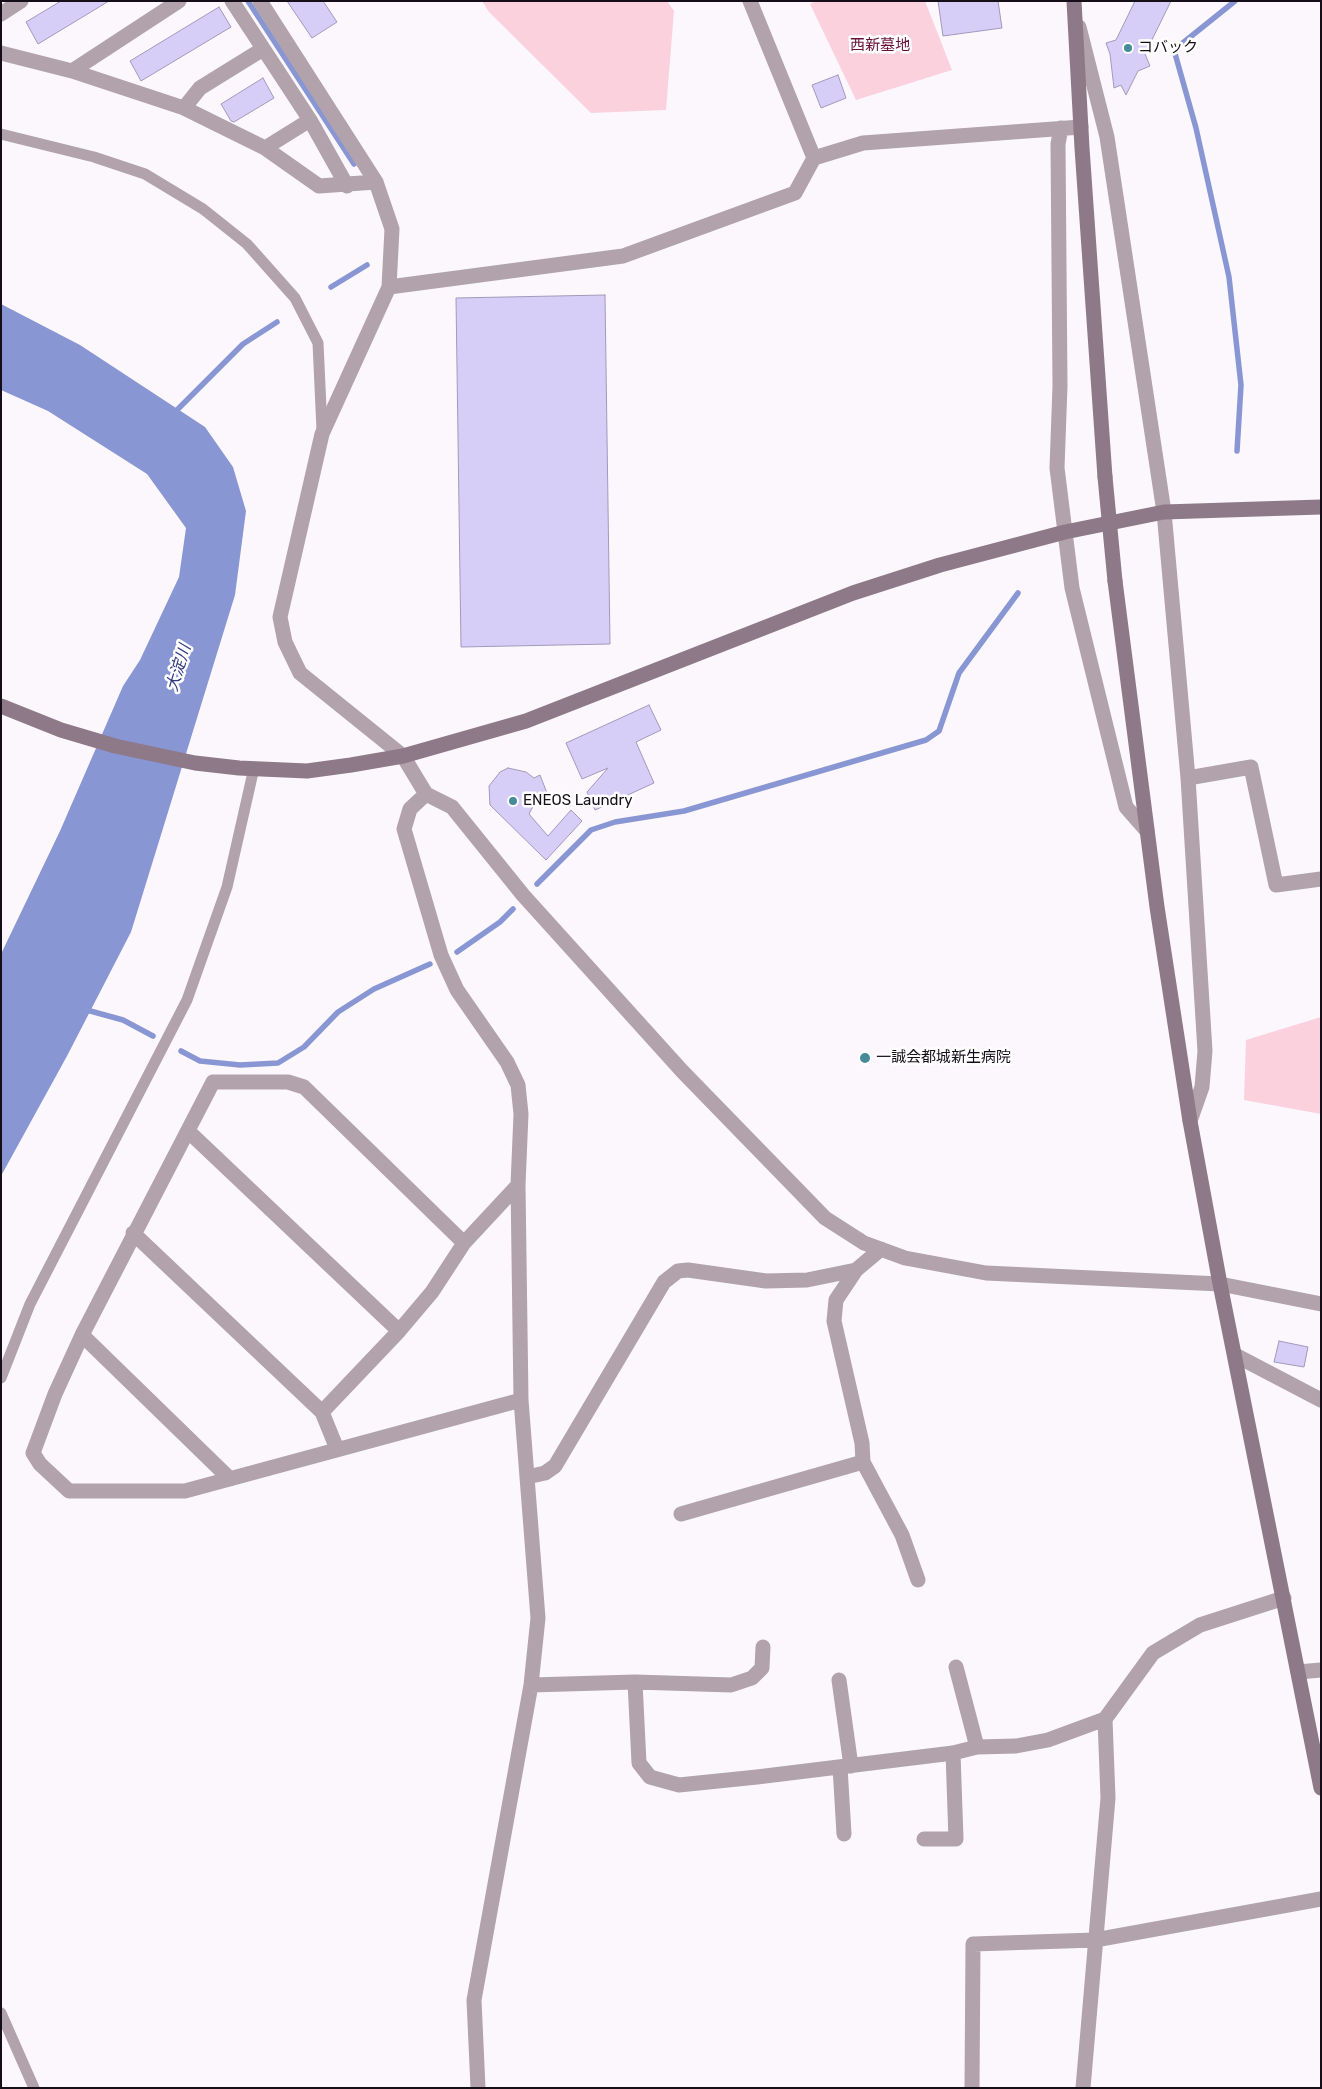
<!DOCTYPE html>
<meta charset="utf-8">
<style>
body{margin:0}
#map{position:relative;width:1322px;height:2089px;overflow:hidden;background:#fcf7fd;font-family:Rubik,sans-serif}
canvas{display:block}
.frame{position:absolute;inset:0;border:2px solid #150d18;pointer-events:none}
</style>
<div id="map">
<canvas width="1322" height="2089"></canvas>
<div class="frame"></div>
</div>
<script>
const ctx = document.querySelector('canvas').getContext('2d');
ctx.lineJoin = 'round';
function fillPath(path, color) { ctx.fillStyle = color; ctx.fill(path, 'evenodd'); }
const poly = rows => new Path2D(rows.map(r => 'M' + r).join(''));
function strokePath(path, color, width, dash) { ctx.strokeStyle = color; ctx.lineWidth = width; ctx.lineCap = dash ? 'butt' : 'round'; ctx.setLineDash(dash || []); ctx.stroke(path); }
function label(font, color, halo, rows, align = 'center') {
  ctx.font = font + ' Rubik,"Noto Sans JP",sans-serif'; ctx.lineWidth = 5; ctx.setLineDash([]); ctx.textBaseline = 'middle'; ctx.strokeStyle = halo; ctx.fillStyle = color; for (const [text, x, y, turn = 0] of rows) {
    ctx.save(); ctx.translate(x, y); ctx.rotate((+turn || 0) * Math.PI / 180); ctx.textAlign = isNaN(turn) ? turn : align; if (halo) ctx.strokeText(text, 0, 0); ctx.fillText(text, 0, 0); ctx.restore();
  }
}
const green = poly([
 [482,1,667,1,674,11,666,110,591,113,489,12],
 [816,1,925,1,952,70,856,100,810,4],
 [1321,1017,1321,1114,1244,1100,1246,1040]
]);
const water = poly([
 [1,304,80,345,205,427,233,467,246,511,235,595,131,932,67,1056,1,1176,1,954,60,831,123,686,140,660,179,577,186,528,147,474,48,411,1,390]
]);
const stream = poly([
 [248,1,354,164],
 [1235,1,1174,50,1196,128,1229,277,1241,385,1237,451],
 [331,287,367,265],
 [174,413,243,344,277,322],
 [537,884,591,830,615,822,684,811,926,740,939,731,959,673,1018,593],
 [457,952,500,922,513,909],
 [83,1009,123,1020,153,1036],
 [181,1051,200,1061,240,1065,278,1063,304,1047,338,1012,374,989,430,964]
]);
const building = poly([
 [61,1,109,1,38,44,26,22,61,1],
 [287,1,323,1,337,22,312,38,287,1],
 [938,1,998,1,1002,28,943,36,938,1],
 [1135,1,1171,1,1145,54,1150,66,1138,71,1126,95,1121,85,1114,88,1110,54,1106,43,1116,40,1135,1],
 [219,7,231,27,141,81,130,61,219,7],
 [838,75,846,98,821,108,812,85,838,75],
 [263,78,274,98,234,122,231,121,221,104,263,78],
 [605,295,610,644,461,647,456,298,605,295],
 [649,705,661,730,636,742,654,783,595,810,587,792,608,768,582,779,566,743,649,705],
 [508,768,526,772,534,778,540,775,547,793,538,797,529,814,548,836,571,810,582,821,546,860,490,805,489,786,500,772,508,768],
 [1279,1341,1308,1347,1304,1367,1274,1362,1279,1341]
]);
const lane = poly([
 [1,134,94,157,145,174,203,209,247,244,295,298,318,343,322,430],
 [1,1378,30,1304,187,1000,227,887,254,768],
 [1,2013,34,2088]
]);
const street = poly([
 [232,1,310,120,347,186],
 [260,1,376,182,392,229,389,287,322,434,280,617,285,642,300,673,403,756,426,794,452,807,523,895,682,1071,825,1218,864,1243,905,1258,986,1273,1220,1284,1321,1304],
 [750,1,814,158],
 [1,14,21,1],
 [1079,27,1107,137,1164,512,1188,778,1205,1051,1202,1087,1190,1121],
 [1,53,72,71,184,108,265,148,319,186,376,182],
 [72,71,179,1],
 [184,108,200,88,263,49],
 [1061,128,1058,144,1060,386,1057,468,1072,588,1126,807,1147,831],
 [265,148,310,120],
 [389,287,623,256,795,193,814,158,863,143,1081,127],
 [1188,778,1251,767,1276,885,1321,879],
 [426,794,410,809,404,829,441,955,457,990,507,1062,518,1085,521,1114,518,1185,521,1400,538,1618,531,1685,474,2000,478,2088],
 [188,1131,399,1331],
 [133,1233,322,1412,337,1449],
 [464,1243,304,1087,288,1082,213,1082,82,1335,55,1394,33,1453,40,1464,69,1491,185,1491,521,1400],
 [881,1249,856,1270,836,1300,834,1321,862,1443,863,1462,902,1535,918,1580],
 [82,1335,230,1479],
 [1235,1355,1321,1400],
 [322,1412,399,1331,432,1292,464,1243,518,1185],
 [527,1477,545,1473,555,1466,664,1282,678,1271,688,1270,766,1281,807,1280,856,1270],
 [681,1514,863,1462],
 [956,1667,977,1747],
 [1298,1672,1321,1670],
 [839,1680,851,1766],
 [635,1682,731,1685,752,1678,762,1668,763,1647],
 [531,1685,635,1682,639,1763,650,1777,679,1785,757,1777,953,1753,977,1747,1016,1746,1048,1740,1105,1719,1153,1653,1200,1625,1284,1598],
 [840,1767,844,1834],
 [924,1839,956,1839,953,1753],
 [972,2088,973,1944,1095,1940,1321,1899],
 [1083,2088,1108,1798,1105,1719]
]);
const secondary = poly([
 [1074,1,1082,148,1105,477],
 [1115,581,1157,907,1190,1121,1220,1284,1321,1788],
 [1,706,61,730,115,746,195,763,239,768,307,771,351,765,403,756,526,721,853,593,940,565,1065,532,1164,512,1321,507]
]);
const secondaryBridge = poly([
 [1105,477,1115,581]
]);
const markers = [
 [1128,48,5,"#468b98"],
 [513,801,5,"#468b98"],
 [865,1058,6,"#468b98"]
];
const parkNames = [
 ["西新墓地",880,46]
];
const poiNames = [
 ["コバック",1138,48],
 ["ENEOS Laundry",523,801],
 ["一誠会都城新生病院",876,1058]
];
const waterNames = [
 ["大淀川",179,668,-73]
];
fillPath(green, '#fad1dd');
fillPath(water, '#8996d4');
strokePath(stream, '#8996d4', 5.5);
fillPath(building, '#d7cef7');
strokePath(building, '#a199ba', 1);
strokePath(lane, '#b1a2ac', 11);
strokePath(street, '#b1a2ac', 15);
strokePath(secondary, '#8e7988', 15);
strokePath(secondaryBridge, '#8e7988', 15);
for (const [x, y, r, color] of markers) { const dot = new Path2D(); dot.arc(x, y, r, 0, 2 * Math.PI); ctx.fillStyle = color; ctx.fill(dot); strokePath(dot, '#fff', 2); }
label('15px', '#671139', '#fff', parkNames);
label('15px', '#150d18', '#fff', poiNames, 'left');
label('italic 16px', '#303781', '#fff', waterNames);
</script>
